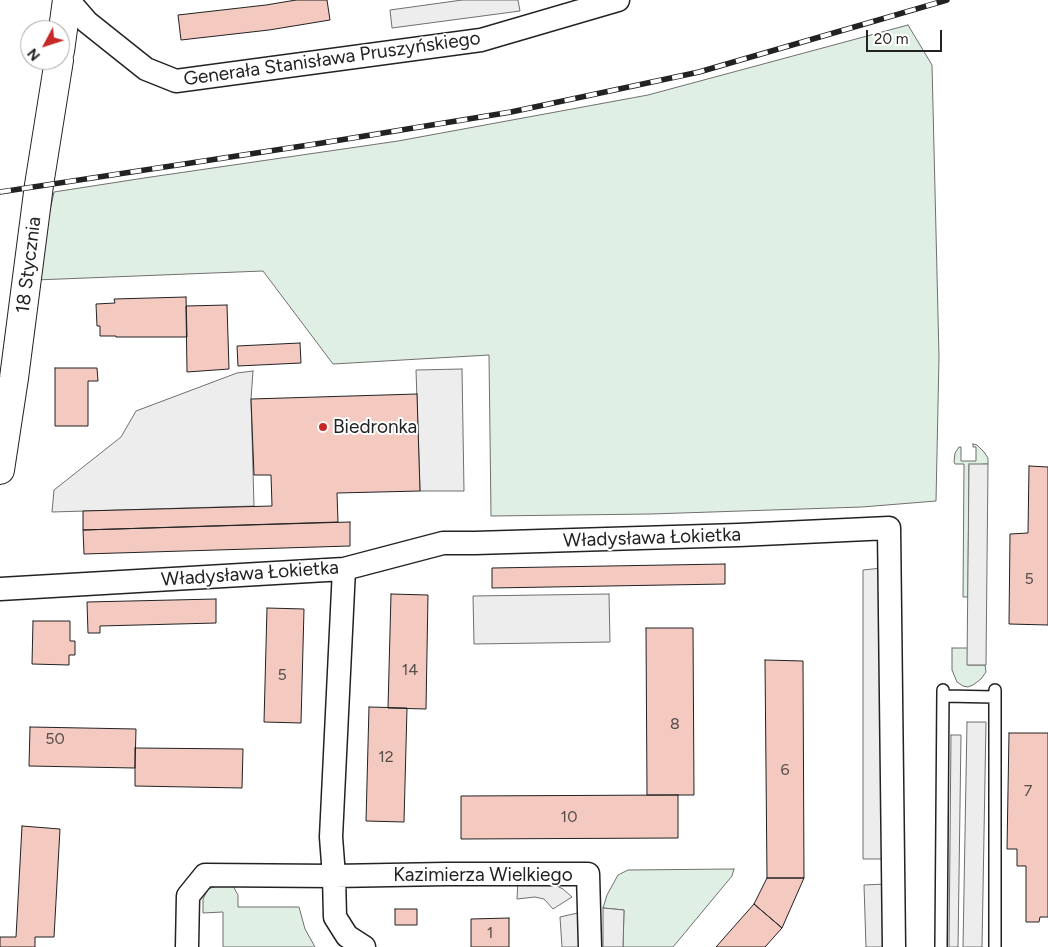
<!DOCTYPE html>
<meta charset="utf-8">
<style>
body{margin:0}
#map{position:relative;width:1048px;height:947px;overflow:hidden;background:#fff;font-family:Figtree,sans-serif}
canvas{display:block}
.north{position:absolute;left:20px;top:20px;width:50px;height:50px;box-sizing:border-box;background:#fff;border:1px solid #a7a7a7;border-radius:50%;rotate:230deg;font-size:14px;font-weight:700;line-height:20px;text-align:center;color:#222}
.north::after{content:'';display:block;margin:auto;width:18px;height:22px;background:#c62828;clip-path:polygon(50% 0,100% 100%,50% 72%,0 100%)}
.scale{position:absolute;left:866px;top:30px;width:76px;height:22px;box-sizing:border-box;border:2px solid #222;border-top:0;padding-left:6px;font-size:15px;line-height:18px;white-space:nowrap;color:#222;-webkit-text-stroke:4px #fff;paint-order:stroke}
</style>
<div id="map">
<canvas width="1048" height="947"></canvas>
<div class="north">N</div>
<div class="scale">20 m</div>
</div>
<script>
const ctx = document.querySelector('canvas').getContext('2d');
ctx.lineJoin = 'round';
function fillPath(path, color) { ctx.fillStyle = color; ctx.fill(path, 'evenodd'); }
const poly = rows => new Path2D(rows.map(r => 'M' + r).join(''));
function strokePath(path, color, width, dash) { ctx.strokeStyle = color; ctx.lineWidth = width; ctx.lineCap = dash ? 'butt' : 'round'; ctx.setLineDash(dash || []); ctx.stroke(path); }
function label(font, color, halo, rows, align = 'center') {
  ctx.font = font + ' Figtree,sans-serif'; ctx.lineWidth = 4; ctx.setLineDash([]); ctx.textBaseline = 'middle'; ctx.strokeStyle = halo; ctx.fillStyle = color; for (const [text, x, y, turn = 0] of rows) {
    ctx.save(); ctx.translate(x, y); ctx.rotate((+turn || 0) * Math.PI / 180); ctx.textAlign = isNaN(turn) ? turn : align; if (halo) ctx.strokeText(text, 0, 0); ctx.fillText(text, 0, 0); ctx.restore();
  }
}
const green = poly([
 [908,25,932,65,939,357,936,501,862,507,651,514,491,516,489,355,333,364,263,271,35,280,54,192,144,178,398,141,648,95,908,25],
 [973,444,977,445,984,452,988,458,988,464,969,465,968,597,963,597,964,464,955,464,954,462,955,453,959,447,961,447,961,461,976,461,976,447,973,447,973,444],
 [952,648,968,648,968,665,985,665,986,672,981,679,973,685,968,687,963,686,957,682,952,670,952,648],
 [734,869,732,876,673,947,623,947,624,910,603,908,607,895,618,875,628,870,734,869],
 [220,885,233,886,238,895,238,907,299,907,305,929,315,947,223,947,223,912,203,913,203,899,208,889,220,885]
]);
const parking = poly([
 [462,0,518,0,520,11,392,28,390,10,462,0],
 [462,369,464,491,420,491,416,370,462,369],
 [253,371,251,399,254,506,52,512,54,490,121,437,136,411,237,373,253,371],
 [969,464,988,464,986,665,967,665,969,464],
 [882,568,882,859,863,859,863,570,882,568],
 [609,594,610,642,474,644,473,596,609,594],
 [967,722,986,722,982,947,963,947,967,722],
 [951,735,961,735,958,947,949,947,951,735],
 [518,879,549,882,563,889,572,897,553,909,544,899,535,897,517,899,518,879],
 [886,884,887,947,866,947,864,885,886,884],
 [603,908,624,910,623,947,603,947,603,908],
 [582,912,582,947,562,947,560,917,582,912]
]);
const building = poly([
 [296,0,327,0,330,20,269,30,181,40,178,15,266,5,296,0],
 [186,297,187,337,116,337,116,336,100,336,100,326,97,326,96,304,115,303,114,299,186,297],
 [227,305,229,369,187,372,186,306,227,305],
 [300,343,301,363,238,366,237,346,300,343],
 [55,368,97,368,98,381,88,381,88,426,55,426,55,368],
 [417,394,420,491,337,493,338,522,83,530,83,511,272,506,271,475,254,475,251,399,417,394],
 [1029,466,1048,467,1048,625,1009,624,1010,534,1028,533,1029,466],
 [350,522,350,546,84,554,83,530,350,522],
 [725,564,725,584,492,588,492,568,725,564],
 [391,594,428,595,426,709,388,708,391,594],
 [216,599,216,623,100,626,100,633,88,633,87,602,216,599],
 [267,608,304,609,301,723,264,722,267,608],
 [33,621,70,621,70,641,75,641,75,655,69,655,69,665,32,664,33,621],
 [646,628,693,628,694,795,647,795,646,628],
 [765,660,803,661,804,878,767,878,765,660],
 [369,707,407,708,404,822,366,821,369,707],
 [30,727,136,729,135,768,29,766,30,727],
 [1009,733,1048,733,1048,917,1040,917,1039,922,1026,922,1026,866,1017,866,1017,849,1007,849,1009,733],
 [135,748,243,749,242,788,135,786,135,748],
 [678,795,678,838,461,839,461,796,678,795],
 [22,826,60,829,54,937,35,937,35,947,0,947,0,937,16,937,22,826],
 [767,878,804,878,782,928,754,904,767,878],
 [754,904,782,928,765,947,716,947,754,904],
 [395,909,417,909,417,925,395,925,395,909],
 [509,918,509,947,471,947,471,919,509,918]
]);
const lane = poly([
 [995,690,995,947],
 [943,696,995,697],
 [941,947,943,690]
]);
const street = poly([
 [68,0,87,22,146,69,176,81,481,40,618,0],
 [344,569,331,837,334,876,335,917,347,936,364,947],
 [0,589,344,569,443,543,475,543,739,535,889,528,894,947],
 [187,947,188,896,205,875,334,876,446,874,588,874,590,947]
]);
const secondary = poly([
 [60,51,67,0],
 [0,470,14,378,39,185,59,60]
]);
const rail = poly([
 [0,192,322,143,511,112,699,72,947,0]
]);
const markers = [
 [323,427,5,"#c62828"]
];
const numberNames = [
 ["5",1029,579],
 ["14",410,670],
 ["5",282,675],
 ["8",675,724],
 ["50",55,739],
 ["12",386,757],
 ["6",785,770],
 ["7",1028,791],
 ["10",569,817],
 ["1",490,933]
];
const streetNames = [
 ["Generała Stanisława Pruszyńskiego",332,59,-8],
 ["18 Stycznia",29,265,-83],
 ["Władysława Łokietka",652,538,-2],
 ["Władysława Łokietka",250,574,-4],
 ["Kazimierza Wielkiego",483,875]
];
const poiNames = [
 ["Biedronka",333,427]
];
fillPath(green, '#e0efe3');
strokePath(green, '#6f6f6f', 1);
fillPath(parking, '#ededed');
strokePath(parking, '#6f6f6f', 1);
fillPath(building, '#f3c9c0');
strokePath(building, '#222', 1);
strokePath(lane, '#222', 14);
strokePath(street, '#222', 25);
strokePath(secondary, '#222', 30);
strokePath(lane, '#fff', 11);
strokePath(street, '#fff', 22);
strokePath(secondary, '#fff', 28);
strokePath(rail, '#222', 5.5);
strokePath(rail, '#fff', 4, [11]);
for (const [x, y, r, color] of markers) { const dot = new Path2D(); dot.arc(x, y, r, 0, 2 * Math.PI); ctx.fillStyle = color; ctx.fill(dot); strokePath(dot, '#fff', 2); }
label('16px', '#564c4a', null, numberNames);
label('19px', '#222', '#fff', streetNames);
label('19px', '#222', '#fff', poiNames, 'left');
</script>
